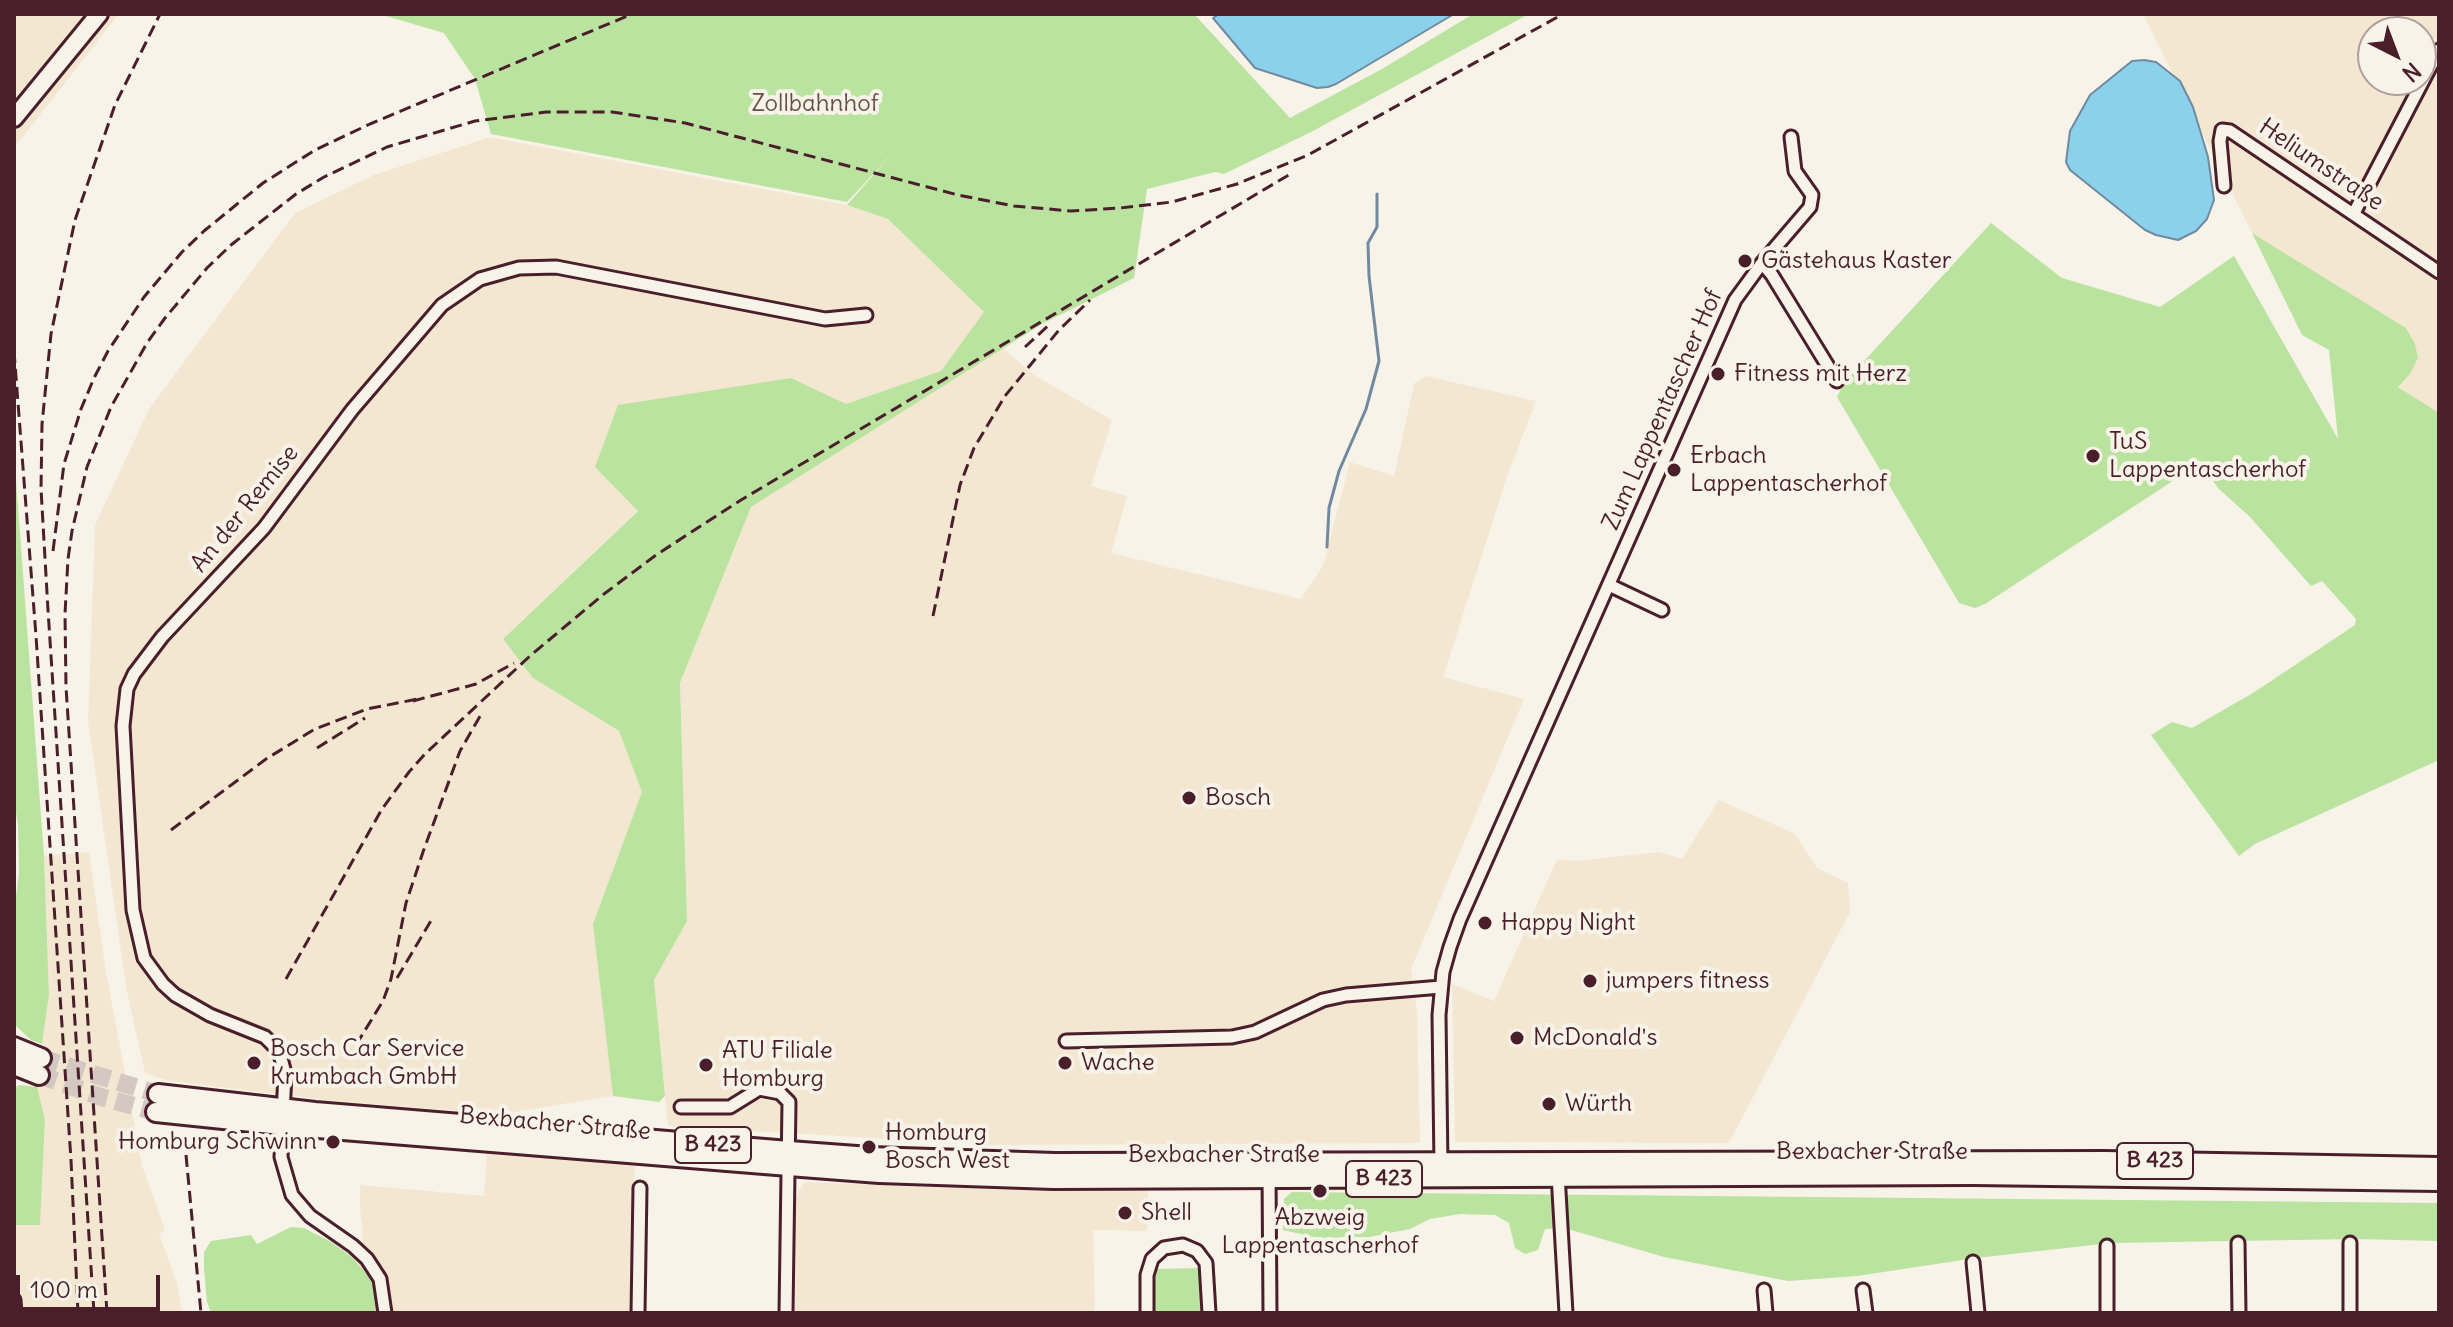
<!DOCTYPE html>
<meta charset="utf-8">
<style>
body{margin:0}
#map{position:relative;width:2453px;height:1327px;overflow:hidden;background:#f7f3e8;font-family:Delius,sans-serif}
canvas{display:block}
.frame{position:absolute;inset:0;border:16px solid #4a1f2b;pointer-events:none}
.north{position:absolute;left:2357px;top:16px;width:80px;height:80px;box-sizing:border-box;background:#f7f3e8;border:2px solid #b29e9c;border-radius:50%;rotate:138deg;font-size:22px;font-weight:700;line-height:32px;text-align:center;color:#4a1f2b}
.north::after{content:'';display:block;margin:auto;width:28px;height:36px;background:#4a1f2b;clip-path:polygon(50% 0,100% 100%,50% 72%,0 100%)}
.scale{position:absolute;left:16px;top:1275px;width:144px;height:36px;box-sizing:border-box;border:4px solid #4a1f2b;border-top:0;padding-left:10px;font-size:24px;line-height:28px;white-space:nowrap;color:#4a1f2b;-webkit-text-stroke:6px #f7f3e8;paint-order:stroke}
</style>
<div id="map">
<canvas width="2453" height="1327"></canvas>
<div class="frame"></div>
<div class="north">N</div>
<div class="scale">100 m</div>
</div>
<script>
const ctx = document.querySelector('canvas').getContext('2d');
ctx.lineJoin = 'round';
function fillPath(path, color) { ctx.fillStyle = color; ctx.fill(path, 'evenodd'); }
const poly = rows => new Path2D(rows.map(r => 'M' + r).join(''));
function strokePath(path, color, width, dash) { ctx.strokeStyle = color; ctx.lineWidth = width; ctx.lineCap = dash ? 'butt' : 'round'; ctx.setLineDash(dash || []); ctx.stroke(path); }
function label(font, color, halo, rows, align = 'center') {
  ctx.font = font + ' Delius,sans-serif'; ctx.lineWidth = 8; ctx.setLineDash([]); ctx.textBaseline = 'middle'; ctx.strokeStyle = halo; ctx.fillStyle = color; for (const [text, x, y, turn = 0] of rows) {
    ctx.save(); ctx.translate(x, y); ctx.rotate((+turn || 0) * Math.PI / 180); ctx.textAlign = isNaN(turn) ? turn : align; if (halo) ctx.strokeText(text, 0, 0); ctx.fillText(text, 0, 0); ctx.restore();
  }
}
const built = poly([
 [14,14,119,14,14,148],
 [2143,14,2439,14,2439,413,2398,387,2410,374,2406,328,2252,233],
 [2373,32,2421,32,2421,80,2373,80],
 [490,137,847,205,888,219,985,312,941,371,845,405,791,378,638,510,503,639,533,678,619,731,643,792,594,924,613,1096,502,1114,344,1102,169,1081,145,1073,126,987,88,722,95,525,149,409,295,213,374,175],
 [1003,348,1034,375,1112,420,1091,486,1127,496,1111,553,1301,599,1323,566,1350,462,1394,476,1414,384,1426,376,1536,401,1508,474,1443,677,1524,699,1411,969,1417,1011,1420,1143,992,1145,668,1126,654,980,687,920,680,683,751,507],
 [1719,800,1795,834,1817,868,1848,883,1850,912,1729,1143,1455,1142,1452,984,1494,1001,1557,859,1576,861,1659,852,1682,859],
 [89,852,106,972,142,1165,165,1230,159,1234,177,1283,182,1313,14,1313,14,1220,15,1225,40,1225,45,1120,36,1090,49,995,44,856],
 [487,1154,635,1164,631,1313,376,1313,376,1294,370,1278,352,1257,363,1236,360,1208,360,1185,484,1196],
 [804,1182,948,1188,1148,1188,1147,1231,1093,1230,1095,1313,795,1313,796,1197]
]);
const green = poly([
 [379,14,1194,14,1290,118,1382,69,1473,14,1529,14,1311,132,1224,174,1215,172,1147,189,1134,278,1042,324,751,507,680,683,687,921,654,980,665,1096,659,1102,613,1096,593,924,642,792,619,731,533,678,503,639,638,511,595,467,618,405,791,378,846,404,941,371,984,312,888,219,847,205,890,156,847,202,491,134,475,79,444,33],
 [1991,223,2062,278,2160,307,2234,256,2338,439,2329,350,2302,335,2252,233,2406,328,2415,344,2418,358,2410,374,2398,387,2439,413,2439,760,2255,844,2239,856,2151,735,2172,722,2192,728,2253,693,2355,625,2356,619,2322,581,2311,586,2250,517,2218,488,2199,460,2194,467,1985,604,1975,608,1959,603,1837,397,1844,383],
 [14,453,44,856,49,995,42,1044,31,1040,14,1024,14,913,19,873,18,826,14,798],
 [19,1085,37,1087,45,1120,40,1225,15,1225,14,1089],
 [1292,1192,2439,1203,2439,1241,2356,1239,2111,1243,1976,1258,1857,1276,1788,1281,1664,1257,1564,1228,1545,1229,1538,1250,1525,1254,1515,1248,1509,1223,1495,1215,1460,1214,1430,1219,1410,1229,1369,1237,1318,1238,1283,1230,1284,1199],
 [291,1227,304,1228,331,1242,352,1257,370,1278,376,1294,376,1313,211,1313,207,1302,204,1269,204,1252,211,1241,251,1235,257,1244],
 [1202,1268,1202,1313,1154,1313,1154,1269]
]);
const water = poly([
 [1219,14,1454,14,1336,84,1328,87,1317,88,1255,68,1213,18,1219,14],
 [2144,60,2156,62,2180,81,2193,107,2208,157,2214,200,2207,219,2196,231,2178,240,2156,235,2145,230,2070,170,2066,162,2070,131,2090,95,2132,61,2144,60]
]);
const stream = poly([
 [1327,547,1329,508,1339,471,1366,409,1379,361,1369,276,1368,243,1377,227,1377,194]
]);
const primaryTunnel = poly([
 [41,1058,158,1094],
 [39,1075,101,1097,156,1112]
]);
const street = poly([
 [2224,186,2220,141,2222,130,2230,131,2439,272],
 [2354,213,2439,50],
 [1762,263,1772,275,1837,381],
 [1609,585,1662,610],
 [1066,1041,1232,1037,1255,1032,1323,1000,1346,995,1441,987],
 [681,1107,730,1107,759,1089,780,1093,789,1102,786,1313],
 [1441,1166,1439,1015,1443,972,1450,947,1460,919,1735,300,1762,263,1810,207,1812,195,1795,171,1791,137],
 [1269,1173,1270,1313],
 [1558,1174,1566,1313],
 [2238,1243,2239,1313],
 [1973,1262,1978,1313],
 [1764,1290,1766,1313],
 [1863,1290,1866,1313],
 [14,1300,15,1313],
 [385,1313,380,1279,367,1259,353,1246,310,1216,292,1195,281,1157,285,1073,279,1051,265,1037,210,1015,175,995,163,984,144,958,133,910,123,726,127,689,134,674,162,637,264,528,352,410,442,305,480,279,519,268,556,267,825,319,866,315],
 [638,1313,640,1188],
 [1147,1313,1147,1275,1152,1259,1164,1248,1183,1245,1197,1251,1206,1263,1209,1313],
 [2107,1313,2107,1246],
 [2350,1313,2350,1243]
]);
const secondary = poly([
 [14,118,99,14]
]);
const primary = poly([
 [14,1047,41,1058],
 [14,1065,39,1075],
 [158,1094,315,1112,789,1151,870,1157,1055,1163,2105,1161,2439,1167],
 [156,1112,281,1125,789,1166,879,1173,1053,1179,1972,1175,2439,1181]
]);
const rail = poly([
 [1025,347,1049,325],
 [14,351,36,636,71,1160,78,1313],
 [53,551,64,464,81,409,94,378,108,351,144,297,182,252,204,231,263,183,315,150,370,124,632,14],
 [933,616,960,485,974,448,1005,396,1059,330,1090,300],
 [413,701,476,684,514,663],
 [317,748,365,718],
 [171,830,266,759,315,729,367,709,423,698],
 [397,978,432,919],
 [286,979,382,809,409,772,425,754,531,655,604,594,656,555,741,500,1292,173],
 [356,1045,383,1001,391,979,406,903,423,852,460,751,483,711],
 [186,1155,201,1313],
 [94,1313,48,610,41,489,42,424,51,334,75,220,115,105,160,14],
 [107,1313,66,687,65,614,68,559,72,531,87,467,111,407,147,343,165,318,207,268,231,245,296,194,324,177,387,147,475,121,546,112,612,112,685,123,958,195,1014,206,1071,211,1120,208,1172,202,1237,184,1308,155,1563,14]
]);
const markers = [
 [1745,261,8,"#4a1f2b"],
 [1718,374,8,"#4a1f2b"],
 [2093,456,8,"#4a1f2b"],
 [1674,470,8,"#4a1f2b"],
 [1189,798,8,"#4a1f2b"],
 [1485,923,8,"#4a1f2b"],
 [1590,981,8,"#4a1f2b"],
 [1517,1038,8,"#4a1f2b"],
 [254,1063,8,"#4a1f2b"],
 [1065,1063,8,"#4a1f2b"],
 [706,1065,8,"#4a1f2b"],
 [1549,1104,8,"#4a1f2b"],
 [333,1142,8,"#4a1f2b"],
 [869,1147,8,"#4a1f2b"],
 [1320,1191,8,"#4a1f2b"],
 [1125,1213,8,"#4a1f2b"]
];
const shields = [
 [713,1145,76],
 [2155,1161,76],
 [1384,1179,76]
];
const shieldNames = [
 ["B 423",713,1145],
 ["B 423",2155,1161],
 ["B 423",1384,1179]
];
const parkNames = [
 ["Zollbahnhof",815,104]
];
const streetNames = [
 ["Heliumstraße",2321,165,34],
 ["Zum Lappentascher Hof",1663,410,-66],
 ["An der Remise",245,509,-51],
 ["Bexbacher Straße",555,1124,5],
 ["Bexbacher Straße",1872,1152],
 ["Bexbacher Straße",1224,1155]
];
const poiNames = [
 ["Gästehaus Kaster",1761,261],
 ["Fitness mit Herz",1734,374],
 ["TuS",2109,442],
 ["Lappentascherhof",2109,470],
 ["Erbach",1690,456],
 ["Lappentascherhof",1690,484],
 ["Bosch",1205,798],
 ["Happy Night",1501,923],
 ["jumpers fitness",1606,981],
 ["McDonald's",1533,1038],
 ["Bosch Car Service",270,1049],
 ["Krumbach GmbH",270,1077],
 ["ATU Filiale",722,1051],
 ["Homburg",722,1079],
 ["Wache",1081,1063],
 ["Würth",1565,1104],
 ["Homburg",885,1133],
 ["Bosch West",885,1161],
 ["Homburg Schwinn",317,1142,"right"],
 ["Shell",1141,1213],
 ["Abzweig",1320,1218,"center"],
 ["Lappentascherhof",1320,1246,"center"]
];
fillPath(built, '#f4e7d2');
fillPath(green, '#bae39f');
fillPath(water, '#8bd1ec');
strokePath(water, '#718a9f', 2);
strokePath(stream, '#718a9f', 3);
strokePath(primaryTunnel, '#d4c9c2', 18, [18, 9]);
strokePath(street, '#4a1f2b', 17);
strokePath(secondary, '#4a1f2b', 22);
strokePath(primary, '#4a1f2b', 24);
strokePath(street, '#f7f3e8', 11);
strokePath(secondary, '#f7f3e8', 16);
strokePath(primary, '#f7f3e8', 18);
strokePath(rail, '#4a1f2b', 3, [12, 6]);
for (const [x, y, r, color] of markers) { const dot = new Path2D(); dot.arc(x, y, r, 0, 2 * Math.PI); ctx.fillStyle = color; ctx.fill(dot); strokePath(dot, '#f7f3e8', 3); }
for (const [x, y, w] of shields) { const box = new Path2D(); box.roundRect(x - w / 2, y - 18, w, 36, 6); ctx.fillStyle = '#f7f3e8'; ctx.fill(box); strokePath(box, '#4a1f2b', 2); }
label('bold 22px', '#4a1f2b', null, shieldNames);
label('24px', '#665048', '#f7f3e8', parkNames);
label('24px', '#4a1f2b', '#f7f3e8', streetNames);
label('24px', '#4a1f2b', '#f7f3e8', poiNames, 'left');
</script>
